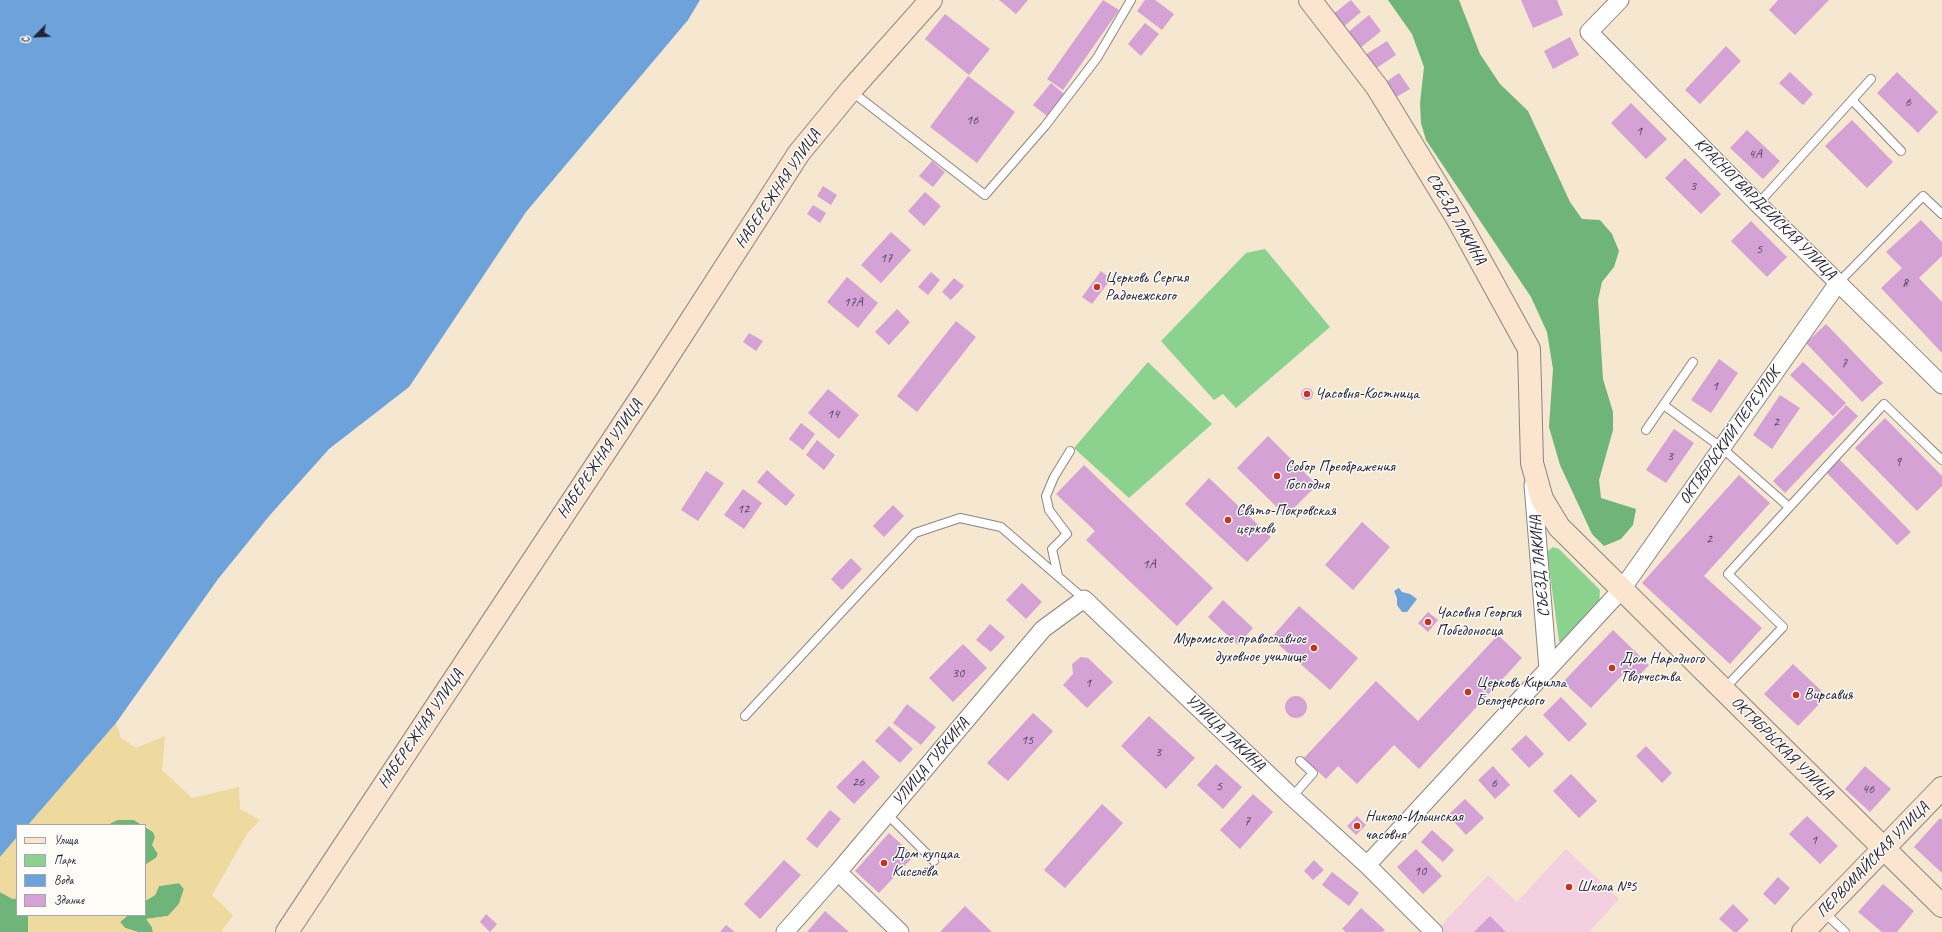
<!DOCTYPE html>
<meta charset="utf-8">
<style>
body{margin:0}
#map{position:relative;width:1942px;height:932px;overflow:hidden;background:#f5e7d0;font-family:Caveat,sans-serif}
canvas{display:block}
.legend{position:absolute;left:16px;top:824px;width:130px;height:92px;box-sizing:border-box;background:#fdfcf7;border:1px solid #a5a5ac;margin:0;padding:5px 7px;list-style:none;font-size:12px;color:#22223b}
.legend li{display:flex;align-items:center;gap:8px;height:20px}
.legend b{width:20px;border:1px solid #a5a5ac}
.north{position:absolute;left:16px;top:16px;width:40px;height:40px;-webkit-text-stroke:3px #fdfcf7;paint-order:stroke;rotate:246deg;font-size:11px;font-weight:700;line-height:16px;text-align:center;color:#22223b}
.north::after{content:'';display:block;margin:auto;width:14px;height:18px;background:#22223b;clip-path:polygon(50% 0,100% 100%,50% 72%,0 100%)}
</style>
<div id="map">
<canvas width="1942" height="932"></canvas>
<ul class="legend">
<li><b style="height:5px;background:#fbe5cf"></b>Улица</li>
<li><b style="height:11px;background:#8ad28d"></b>Парк</li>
<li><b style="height:11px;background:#6da2da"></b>Вода</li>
<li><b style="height:11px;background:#d4a2d5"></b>Здание</li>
</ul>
<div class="north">С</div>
</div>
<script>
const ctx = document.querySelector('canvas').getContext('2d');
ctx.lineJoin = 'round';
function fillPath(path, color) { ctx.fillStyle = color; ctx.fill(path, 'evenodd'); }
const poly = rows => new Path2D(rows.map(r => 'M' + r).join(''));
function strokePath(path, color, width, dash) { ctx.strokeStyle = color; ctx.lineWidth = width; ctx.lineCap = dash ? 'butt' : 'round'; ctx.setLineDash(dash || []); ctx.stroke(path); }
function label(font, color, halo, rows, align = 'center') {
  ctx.font = font + ' Caveat,sans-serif'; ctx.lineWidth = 3; ctx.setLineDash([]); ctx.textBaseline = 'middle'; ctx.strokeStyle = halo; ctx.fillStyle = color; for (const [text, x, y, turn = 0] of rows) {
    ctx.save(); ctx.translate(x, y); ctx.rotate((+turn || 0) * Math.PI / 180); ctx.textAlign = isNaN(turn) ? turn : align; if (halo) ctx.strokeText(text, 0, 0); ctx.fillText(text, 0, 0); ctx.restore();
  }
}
const built = poly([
 [1566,849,1619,899,1589,932,1440,932,1437,930,1488,875,1517,902]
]);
const green = poly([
 [1265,249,1330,327,1236,408,1223,394,1214,400,1161,341,1246,253],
 [1148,362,1212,424,1129,498,1074,448],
 [1553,547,1559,549,1600,590,1599,607,1563,643,1559,641,1547,552]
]);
const forest = poly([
 [1388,0,1459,0,1480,54,1500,84,1528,111,1570,202,1582,219,1600,220,1612,234,1619,251,1614,267,1602,282,1598,300,1603,379,1613,412,1613,430,1599,480,1601,498,1636,509,1633,525,1621,539,1604,546,1592,534,1560,465,1549,427,1553,369,1547,332,1531,297,1426,140,1421,123,1420,103,1424,67,1412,34],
 [117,820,134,820,142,825,107,825],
 [145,827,153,832,155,837,155,849,158,854,156,858,145,865],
 [179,883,184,889,179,904,168,916,147,919,152,927,153,932,138,932,125,928,120,922,128,915,145,915,145,901,155,895,159,886],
 [0,892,13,899,17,898,17,915,28,915,28,932,0,932]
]);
const sand = poly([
 [116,723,121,738,136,748,165,736,162,770,192,798,239,787,240,809,260,820,247,834,212,895,233,915,221,932,153,932,152,927,146,919,168,916,179,904,184,889,179,883,159,886,155,895,145,901,145,865,156,858,158,854,152,845,155,837,153,832,145,825,134,820,117,820,107,825,28,825],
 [17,837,17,898,13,899,0,892,0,857],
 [28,915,128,915,120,922,125,928,138,932,28,932]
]);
const water = poly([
 [0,0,700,0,688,20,526,212,409,387,329,449,270,515,218,579,116,723,28,825,17,825,17,837,0,857],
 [1399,588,1402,592,1410,594,1417,599,1407,612,1402,612,1397,605,1397,598,1394,591]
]);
const building = poly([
 [999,0,1028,0,1016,14],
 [1103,0,1119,10,1063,90,1047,79],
 [1145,0,1155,0,1174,14,1162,30,1137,11],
 [1351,0,1361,12,1342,28,1332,15],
 [1521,0,1557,0,1563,15,1533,28],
 [1778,0,1829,0,1795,35,1769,10],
 [945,14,990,49,969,75,925,39],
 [1369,15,1381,31,1359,49,1347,33],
 [1145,23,1159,34,1141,56,1128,44],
 [1570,37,1579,55,1553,69,1544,51],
 [1387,41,1396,55,1375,69,1365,55],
 [1726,46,1741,61,1700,104,1685,90],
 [1790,72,1813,94,1803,105,1779,83],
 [1897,72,1938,112,1918,133,1877,93],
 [1399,73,1410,89,1393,99,1383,84],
 [968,76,1015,112,977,163,930,127],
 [1051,83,1064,94,1047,116,1033,105],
 [1631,103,1667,139,1646,159,1611,123],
 [1852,120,1893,162,1867,188,1825,146],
 [1747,130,1780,161,1763,179,1730,148],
 [1685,158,1721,194,1701,214,1665,178],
 [932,161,945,172,933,187,919,176],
 [823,186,837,195,831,205,817,196],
 [925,192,941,206,924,226,908,211],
 [813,205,826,213,820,223,807,214],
 [1921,220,1942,242,1942,256,1919,278,1942,302,1942,353,1881,288,1902,268,1886,252],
 [1751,221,1787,257,1767,277,1731,241],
 [891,232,911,250,881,283,861,265],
 [1101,271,1111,279,1092,304,1082,297],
 [931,272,940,280,928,295,918,287],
 [847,277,878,303,858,328,827,302],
 [954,278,964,286,951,300,942,292],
 [897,309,910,322,889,345,875,332],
 [956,321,976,337,917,412,897,396],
 [1826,324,1883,383,1862,402,1806,343],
 [749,333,763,341,756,351,743,342],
 [1719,359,1738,373,1711,413,1691,400],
 [1803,362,1846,403,1833,416,1790,375],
 '1301 394a6 6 0 1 1 12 0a6 6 0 1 1-12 0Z',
 [828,389,859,415,839,439,808,413],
 [1780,395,1800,408,1772,449,1753,435],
 [1846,405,1858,416,1785,493,1773,481],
 [1885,418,1942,476,1942,486,1917,511,1855,448],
 [801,423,815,434,803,450,789,439],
 [1674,429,1694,443,1666,483,1646,470],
 [1268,436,1317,485,1286,516,1237,468],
 [817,440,835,455,824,470,806,455],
 [1839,459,1911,532,1897,545,1826,472],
 [1084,465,1213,588,1177,626,1086,540,1095,531,1056,494],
 [767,470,795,495,786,506,757,482],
 [706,471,724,483,698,521,681,510],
 [1739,475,1770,503,1704,576,1762,628,1730,664,1642,583],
 [1209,478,1271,537,1247,562,1185,504],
 [743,489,762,503,744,529,724,515],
 [893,505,904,516,884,537,873,526],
 [1362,522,1390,547,1353,590,1325,565],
 [851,558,862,569,842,590,831,579],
 [1022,583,1042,602,1026,619,1006,600],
 [1223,600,1253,628,1238,645,1208,617],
 [1299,606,1358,658,1330,690,1271,638],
 [1428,612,1438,620,1428,632,1418,623],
 [990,624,1005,637,991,652,976,640],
 [1613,630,1649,665,1636,679,1627,670,1591,708,1563,682],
 [1498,635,1522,658,1419,769,1394,745,1357,784,1338,766,1326,779,1304,758,1376,681,1418,721],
 [963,644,987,668,953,702,929,678],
 [1081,657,1088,658,1113,682,1087,708,1063,685,1073,674,1072,664],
 [1793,664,1827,696,1798,726,1764,694],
 '1285 707a11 11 0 1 1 22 0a11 11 0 1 1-22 0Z',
 [1561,697,1587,724,1569,742,1543,715],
 [907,704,936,727,921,745,893,723],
 [1033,713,1053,731,1008,781,987,763],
 [1149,716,1195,758,1166,789,1121,746],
 [889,726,913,749,900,763,875,741],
 [1526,735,1544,754,1529,768,1511,749],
 [1646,746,1672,773,1662,783,1636,756],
 [863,760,880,777,854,804,836,787],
 [1216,764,1242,787,1223,809,1197,785],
 [1493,766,1510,785,1495,799,1478,780],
 [1865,766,1891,789,1870,812,1845,789],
 [1571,774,1597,801,1579,818,1553,791],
 [1253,794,1273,812,1240,849,1220,830],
 [1465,799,1484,818,1466,835,1448,815],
 [1102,804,1123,823,1065,888,1044,870],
 [830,810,841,819,817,848,806,839],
 [1357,816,1366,825,1356,835,1347,826],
 [1807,816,1838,846,1820,864,1789,834],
 [1940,818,1942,820,1942,873,1914,847],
 [1432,830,1454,850,1443,862,1421,842],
 [889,833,914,856,879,893,855,871],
 [1416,849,1442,876,1423,894,1397,867],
 [784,860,801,875,760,919,744,904],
 [1314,860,1324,870,1313,880,1304,871],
 [1332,872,1359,893,1349,906,1322,885],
 [1778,877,1790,888,1775,905,1763,894],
 [1883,884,1914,911,1897,932,1882,932,1858,912],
 [1733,904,1749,920,1737,932,1734,932,1719,919],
 [965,906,992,932,940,932],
 [1361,908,1385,930,1382,932,1346,932,1342,929],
 [825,911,849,932,807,932],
 [486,914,497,924,490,932,480,922],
 [1490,916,1506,932,1474,932],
 [726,925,735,932,720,932]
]);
const lane = poly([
 [851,91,985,195,1045,126,1097,58,1131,0],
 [1852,100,1901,151],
 [1758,204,1871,79],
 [1838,283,1923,196,1942,214],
 [1665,406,1722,448,1789,507],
 [1646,430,1693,362],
 [1058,576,1052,549,1067,534,1049,510,1046,496,1054,477,1070,451],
 [1724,689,1783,627,1728,574,1884,404,1942,460],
 [745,716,915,533,960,518,1001,527,1084,599],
 [1292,797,1313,773,1300,761],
 [887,814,934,861],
 [1824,912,1845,932]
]);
const street = poly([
 [1620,0,1589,32,1758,204,1942,385],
 [1533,485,1548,669],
 [1367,865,1622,589,1838,283],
 [838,872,900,932],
 [785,932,838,872,1043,629,1084,599,1292,797,1368,866,1434,932]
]);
const secondary = poly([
 [1310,0,1377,87,1457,218,1529,349,1532,463,1542,499,1559,527,1942,906],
 [287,932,648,387,799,153,850,91,931,0],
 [1803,932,1942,788]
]);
const markers = [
 [1097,287,4,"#c8321e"],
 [1307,394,4,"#c8321e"],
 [1277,476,4,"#c8321e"],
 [1228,520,4,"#c8321e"],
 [1428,622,4,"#c8321e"],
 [1314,648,4,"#c8321e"],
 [1612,668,4,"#c8321e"],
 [1468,692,4,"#c8321e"],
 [1796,695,4,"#c8321e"],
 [1357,826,4,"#c8321e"],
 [884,863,4,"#c8321e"],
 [1569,887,4,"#c8321e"]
];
const numberNames = [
 ["6",1908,102],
 ["16",972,120],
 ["1",1639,131],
 ["4А",1755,154],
 ["3",1693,186],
 ["5",1759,249],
 ["17",886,258],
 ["8",1905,283],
 ["17А",853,302],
 ["7",1844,363],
 ["1",1715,386],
 ["14",833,414],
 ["2",1776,422],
 ["3",1670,456],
 ["9",1898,462],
 ["12",743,509],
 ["2",1709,539],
 ["1А",1149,564],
 ["30",958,673],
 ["1",1088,683],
 ["15",1027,740],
 ["3",1158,752],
 ["26",858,782],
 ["6",1494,783],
 ["5",1219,786],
 ["46",1868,789],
 ["7",1247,821],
 ["1",1814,840],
 ["10",1420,871]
];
const streetNames = [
 ["НАБЕРЕЖНАЯ УЛИЦА",778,189,-56],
 ["КРАСНОГВАРДЕЙСКАЯ УЛИЦА",1765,209,45],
 ["СЪЕЗД ЛАКИНА",1456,219,60],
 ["ОКТЯБРЬСКИЙ ПЕРЕУЛОК",1730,436,-55],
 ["НАБЕРЕЖНАЯ УЛИЦА",600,459,-56],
 ["СЪЕЗД ЛАКИНА",1540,566,-95],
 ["НАБЕРЕЖНАЯ УЛИЦА",421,729,-56],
 ["УЛИЦА ЛАКИНА",1225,733,44],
 ["ОКТЯБРЬСКАЯ УЛИЦА",1782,748,45],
 ["УЛИЦА ГУБКИНА",931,762,-50],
 ["ПЕРВОМАЙСКАЯ УЛИЦА",1873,860,-46]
];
const poiNames = [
 ["Церковь Сергия",1105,278],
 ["Радонежского",1105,296],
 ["Часовня-Костница",1315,394],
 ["Собор Преображения",1285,467],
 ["Господня",1285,485],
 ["Свято-Покровская",1236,511],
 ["церковь",1236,529],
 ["Часовня Георгия",1436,613],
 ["Победоносца",1436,631],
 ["Муромское православное",1306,639,"right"],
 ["духовное училище",1306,657,"right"],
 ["Дом Народного",1620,659],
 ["Творчества",1620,677],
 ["Церковь Кирилла",1476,683],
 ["Белозерского",1476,701],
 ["Вирсавия",1804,695],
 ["Николо-Ильинская",1365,817],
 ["часовня",1365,835],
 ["Дом купцаа",892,854],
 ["Киселёва",892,872],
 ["Школа №5",1577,887]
];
fillPath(built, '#f3cfdf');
fillPath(green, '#8ad28d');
fillPath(forest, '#6fb478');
fillPath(sand, '#eeda9e');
fillPath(water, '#6da2da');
fillPath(building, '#d4a2d5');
strokePath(lane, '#8c8486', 10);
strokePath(street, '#8c8486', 19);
strokePath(secondary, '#8c8486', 24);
strokePath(lane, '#fff', 8);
strokePath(street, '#fff', 17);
strokePath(secondary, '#fbe5cf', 22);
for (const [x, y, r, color] of markers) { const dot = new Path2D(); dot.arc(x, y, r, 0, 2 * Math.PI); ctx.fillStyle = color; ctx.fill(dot); strokePath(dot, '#fdfcf7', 1.5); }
label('14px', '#4e4262', null, numberNames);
label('16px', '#22223b', '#fdfcf7', streetNames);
label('16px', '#22223b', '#fdfcf7', poiNames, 'left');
</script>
